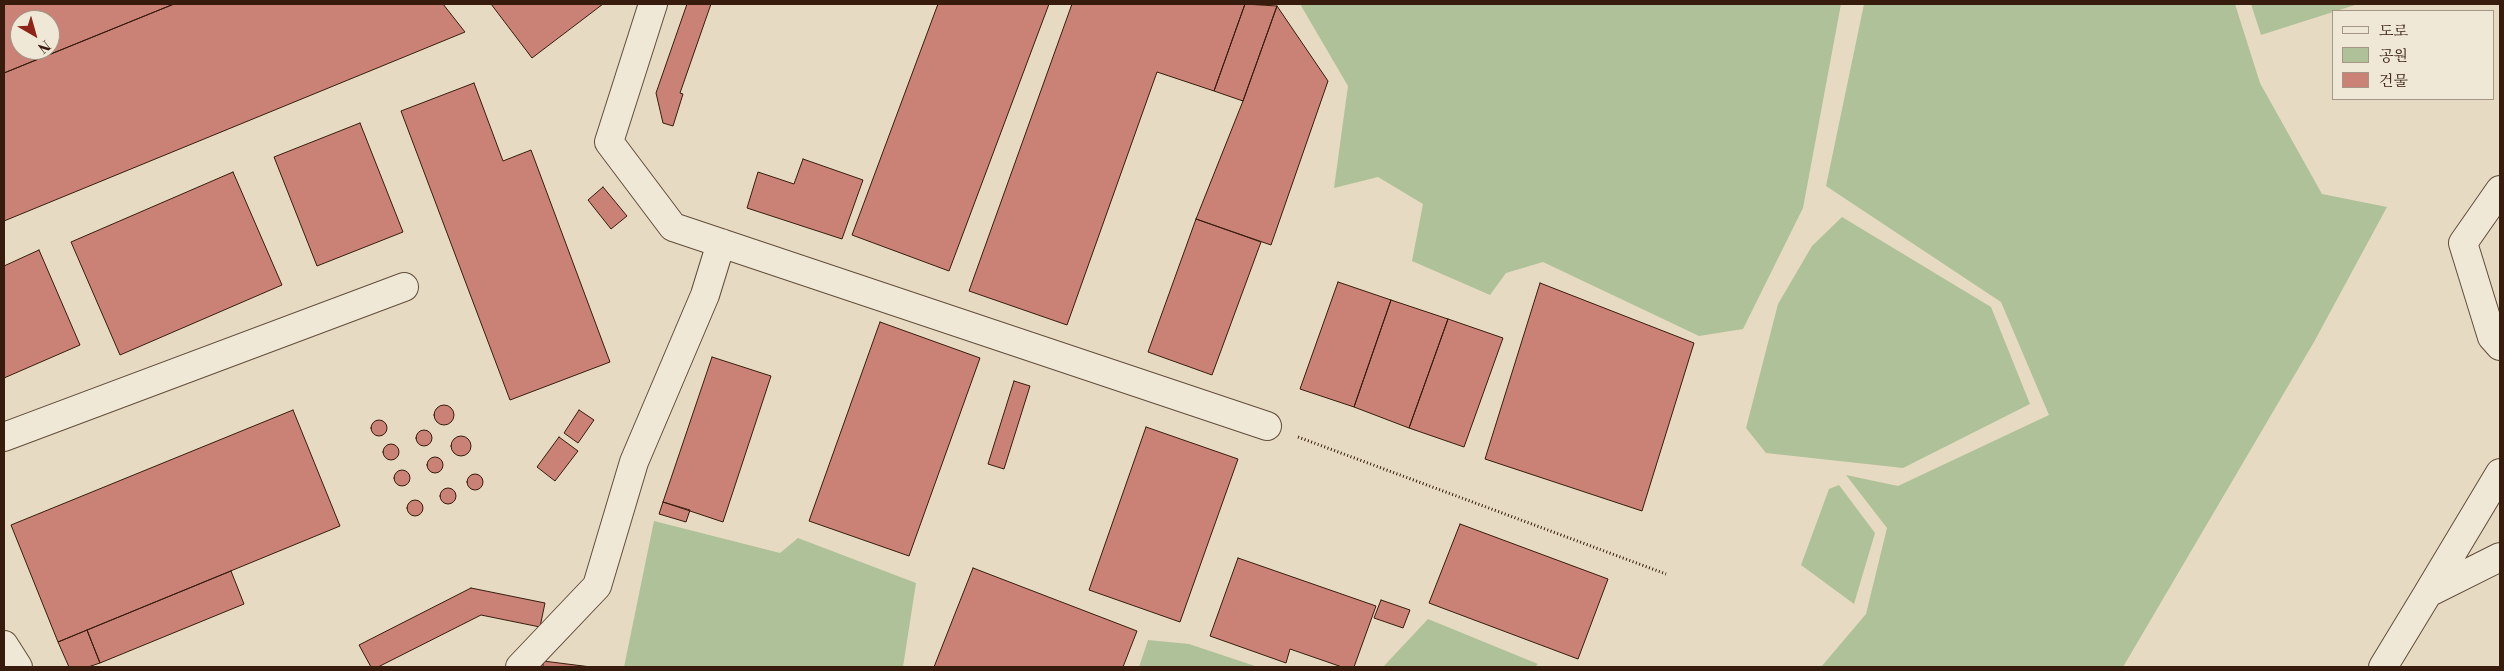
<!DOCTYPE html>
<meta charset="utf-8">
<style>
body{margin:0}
#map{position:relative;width:2504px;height:671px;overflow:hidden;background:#e6dbc2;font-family:"Libre Bodoni","Noto Serif KR",serif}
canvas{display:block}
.frame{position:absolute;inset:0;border:5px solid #371c0d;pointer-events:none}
.legend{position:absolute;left:2332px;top:10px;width:162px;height:90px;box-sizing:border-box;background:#efe8d7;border:1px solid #a59686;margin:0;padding:6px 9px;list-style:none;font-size:15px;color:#371c0d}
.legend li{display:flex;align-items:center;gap:10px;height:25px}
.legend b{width:25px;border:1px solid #a59686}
.north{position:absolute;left:10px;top:10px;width:50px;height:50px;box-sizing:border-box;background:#efe8d7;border:1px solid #a59686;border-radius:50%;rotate:142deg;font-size:14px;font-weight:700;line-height:20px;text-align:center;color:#371c0d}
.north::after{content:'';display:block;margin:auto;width:18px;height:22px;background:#8f2418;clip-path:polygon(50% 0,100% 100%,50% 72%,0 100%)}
</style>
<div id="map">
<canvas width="2504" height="671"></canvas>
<div class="frame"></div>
<ul class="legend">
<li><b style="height:6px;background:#efe8d7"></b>도로</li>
<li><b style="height:14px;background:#afc198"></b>공원</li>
<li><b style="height:14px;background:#ca8176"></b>건물</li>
</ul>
<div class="north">N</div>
</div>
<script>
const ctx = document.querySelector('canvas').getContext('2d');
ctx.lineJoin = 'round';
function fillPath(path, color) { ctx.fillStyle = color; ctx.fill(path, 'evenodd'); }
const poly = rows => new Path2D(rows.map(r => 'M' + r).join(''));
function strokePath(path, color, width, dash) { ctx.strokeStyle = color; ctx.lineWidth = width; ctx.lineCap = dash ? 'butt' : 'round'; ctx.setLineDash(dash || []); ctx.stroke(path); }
const green = poly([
 [1300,4,1841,4,1803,208,1743,329,1699,336,1543,262,1506,273,1490,295,1412,261,1423,204,1378,177,1334,188,1348,86],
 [1864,4,2235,4,2260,83,2322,194,2387,207,2314,342,2123,667,1821,667,1866,614,1887,528,1846,475,1898,486,2049,415,2001,302,1826,186],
 [2251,4,2358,4,2261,35],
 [1842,217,1991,307,2030,404,1903,468,1766,453,1746,428,1778,304,1812,246],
 [1839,485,1875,533,1854,604,1801,565,1829,489],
 [654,521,780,553,798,538,916,583,903,667,624,667],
 [1428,619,1538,664,1535,667,1383,667],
 [1148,640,1189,644,1258,667,1139,667]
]);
const building = poly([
 [4,4,174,4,4,73,4,4],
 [20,20,50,20,50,50,20,50,20,20],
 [174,4,443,4,465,32,4,221,4,73,174,4],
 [491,4,603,4,532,58,491,4],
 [687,4,711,4,680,93,683,94,673,126,663,123,656,93,687,4],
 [938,4,1049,4,949,271,852,235,938,4],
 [1072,4,1245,4,1214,91,1157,72,1067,325,969,291,1072,4],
 [1245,4,1277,6,1243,101,1214,91,1245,4],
 [1277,6,1328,81,1271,245,1196,219,1243,101,1277,6],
 [474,83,503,161,531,150,610,362,510,400,401,111,474,83],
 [360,123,403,232,317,266,274,157,360,123],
 [803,159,863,180,842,239,747,208,758,172,794,184,803,159],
 [233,172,282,285,120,355,71,242,233,172],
 [603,187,627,216,611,229,588,200,603,187],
 [1196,219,1261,242,1212,375,1148,352,1196,219],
 [39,250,80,345,4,378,4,266,39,250],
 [1338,282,1391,300,1354,407,1300,389,1338,282],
 [1540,283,1694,343,1642,511,1485,459,1540,283],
 [1391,300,1448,319,1409,428,1354,407,1391,300],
 [1448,319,1503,338,1464,447,1409,428,1448,319],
 [880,322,980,358,909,556,809,521,880,322],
 [712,357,771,376,723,522,663,502,712,357],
 [1014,381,1030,386,1004,469,988,464,1014,381],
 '434 415a10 10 0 1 1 20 0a10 10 0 1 1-20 0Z',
 [293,410,340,526,58,642,11,525,293,410],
 [579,410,594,420,578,443,564,433,579,410],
 '371 428a8 8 0 1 1 16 0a8 8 0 1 1-16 0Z',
 [1146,427,1238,459,1180,622,1089,590,1146,427],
 '416 438a8 8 0 1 1 16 0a8 8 0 1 1-16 0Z',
 '451 446a10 10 0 1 1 20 0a10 10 0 1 1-20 0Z',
 [559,437,578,451,555,481,537,467,559,437],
 '383 452a8 8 0 1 1 16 0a8 8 0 1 1-16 0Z',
 '427 465a8 8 0 1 1 16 0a8 8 0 1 1-16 0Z',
 '394 478a8 8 0 1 1 16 0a8 8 0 1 1-16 0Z',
 '467 482a8 8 0 1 1 16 0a8 8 0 1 1-16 0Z',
 '440 496a8 8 0 1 1 16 0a8 8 0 1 1-16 0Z',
 '407 508a8 8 0 1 1 16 0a8 8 0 1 1-16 0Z',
 [663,502,690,510,686,522,659,514,663,502],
 [1460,524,1608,579,1578,659,1429,603,1460,524],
 [1238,558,1376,606,1354,667,1342,667,1290,649,1286,663,1210,636,1238,558],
 [973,568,1137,631,1123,667,934,667,973,568],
 [231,571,244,604,100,663,87,630,231,571],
 [471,588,545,603,540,627,481,615,378,667,371,667,359,645,471,588],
 [1381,600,1410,610,1403,628,1374,618,1381,600],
 [87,630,100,663,88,667,69,667,58,642,87,630],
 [543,661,591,667,543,667,543,661]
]);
const path = poly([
 [1298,437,1666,574]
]);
const minor = poly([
 [653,4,609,142,673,227,1267,426],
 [2500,190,2463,243,2492,337,2500,346],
 [4,437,404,287],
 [2428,593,2500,473],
 [4,645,18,667],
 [520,667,597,586,634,462,705,295,721,243],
 [2383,667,2428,593,2500,557]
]);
fillPath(green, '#afc198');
fillPath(building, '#ca8176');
strokePath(building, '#371c0d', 1);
strokePath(minor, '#634c3a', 30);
strokePath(path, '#371c0d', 3, [1, 2.5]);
strokePath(minor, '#efe8d7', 28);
</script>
